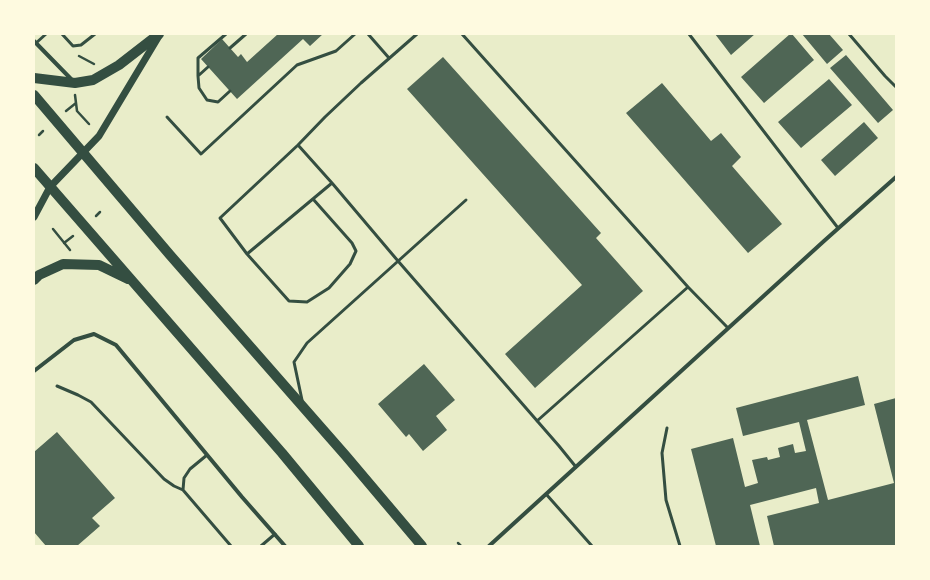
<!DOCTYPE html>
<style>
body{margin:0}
#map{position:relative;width:930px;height:580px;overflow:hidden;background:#e9edc9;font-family:Lato,sans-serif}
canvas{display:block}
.frame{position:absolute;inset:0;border:35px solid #fefae0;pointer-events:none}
</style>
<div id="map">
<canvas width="930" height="580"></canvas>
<div class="frame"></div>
</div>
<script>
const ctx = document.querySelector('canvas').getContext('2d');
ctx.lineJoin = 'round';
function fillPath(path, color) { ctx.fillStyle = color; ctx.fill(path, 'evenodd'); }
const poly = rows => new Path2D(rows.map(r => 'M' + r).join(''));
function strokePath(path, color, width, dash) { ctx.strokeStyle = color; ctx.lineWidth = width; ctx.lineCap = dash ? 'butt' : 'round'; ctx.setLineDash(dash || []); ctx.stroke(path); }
const building = poly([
 [278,34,323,34,310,46,303,39,237,99,201,59,222,39,238,57,241,54,247,62],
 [715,34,755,34,731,55],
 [790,34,792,34,814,60,764,103,741,77],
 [802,34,829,34,843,50,827,64],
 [846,55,893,110,878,123,830,68],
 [443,57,601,233,596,238,643,291,535,388,505,354,582,285,407,89],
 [829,79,852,105,801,148,778,122],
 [662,83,711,141,721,133,741,157,732,166,782,224,748,253,626,113],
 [864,122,878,138,835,176,821,160],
 [424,364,455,400,436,416,447,430,423,451,409,434,406,437,378,404],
 [858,376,865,405,807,420,828,500,894,483,874,404,896,398,896,546,774,546,767,516,819,503,816,488,750,505,760,546,716,546,691,449,733,438,745,487,758,483,752,460,767,457,768,460,780,457,778,448,793,444,795,453,806,451,799,422,743,436,736,408],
 [57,432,115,498,92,518,100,526,77,546,46,546,34,532,34,452]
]);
const path = poly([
 [79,56,94,64],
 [75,95,77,111,89,124],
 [66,111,76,103],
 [39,135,43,131],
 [96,216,100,212],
 [53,229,70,250],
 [64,243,73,236],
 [458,543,461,546]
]);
const service = poly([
 [62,34,73,46,81,45,95,34],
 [368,34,389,58],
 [462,34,688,287,728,328],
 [689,34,838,228],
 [849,34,885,76,896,87],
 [36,43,46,34],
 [230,48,246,34],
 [208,67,198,76,199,88,207,100,218,102,230,91],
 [198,76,198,58,226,34],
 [167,117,201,154,297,65,336,51,355,34],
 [298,145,332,183,398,261,559,446,576,467],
 [332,183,247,254,220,218,298,145,325,117,361,83,417,34],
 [247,254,289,301,307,302,329,288,350,264,356,251,352,243,313,199],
 [57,386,78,395,91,402,164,479,174,486,183,490],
 [302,400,294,362,307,343,466,200],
 [537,421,688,287],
 [667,428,662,453,666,500,680,546],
 [207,455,190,469,184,478,183,490,231,546],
 [546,494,592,546],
 [261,546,275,534]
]);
const minor = poly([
 [34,41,73,81],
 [34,371,74,340,94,334,116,345,242,497,285,546],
 [489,546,824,241,896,177]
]);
const tertiary = poly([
 [34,217,50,187,99,136,159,36]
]);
const primary = poly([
 [34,78,75,83,93,80,119,65,159,34],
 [34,95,170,255,346,456,422,546],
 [34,168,282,453,359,546],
 [34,280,39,275,63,264,99,265,128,279]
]);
fillPath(building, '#4f6655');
strokePath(path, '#344e41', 2.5);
strokePath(service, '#344e41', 3);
strokePath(minor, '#344e41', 4);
strokePath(tertiary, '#344e41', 7);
strokePath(primary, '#344e41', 10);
</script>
